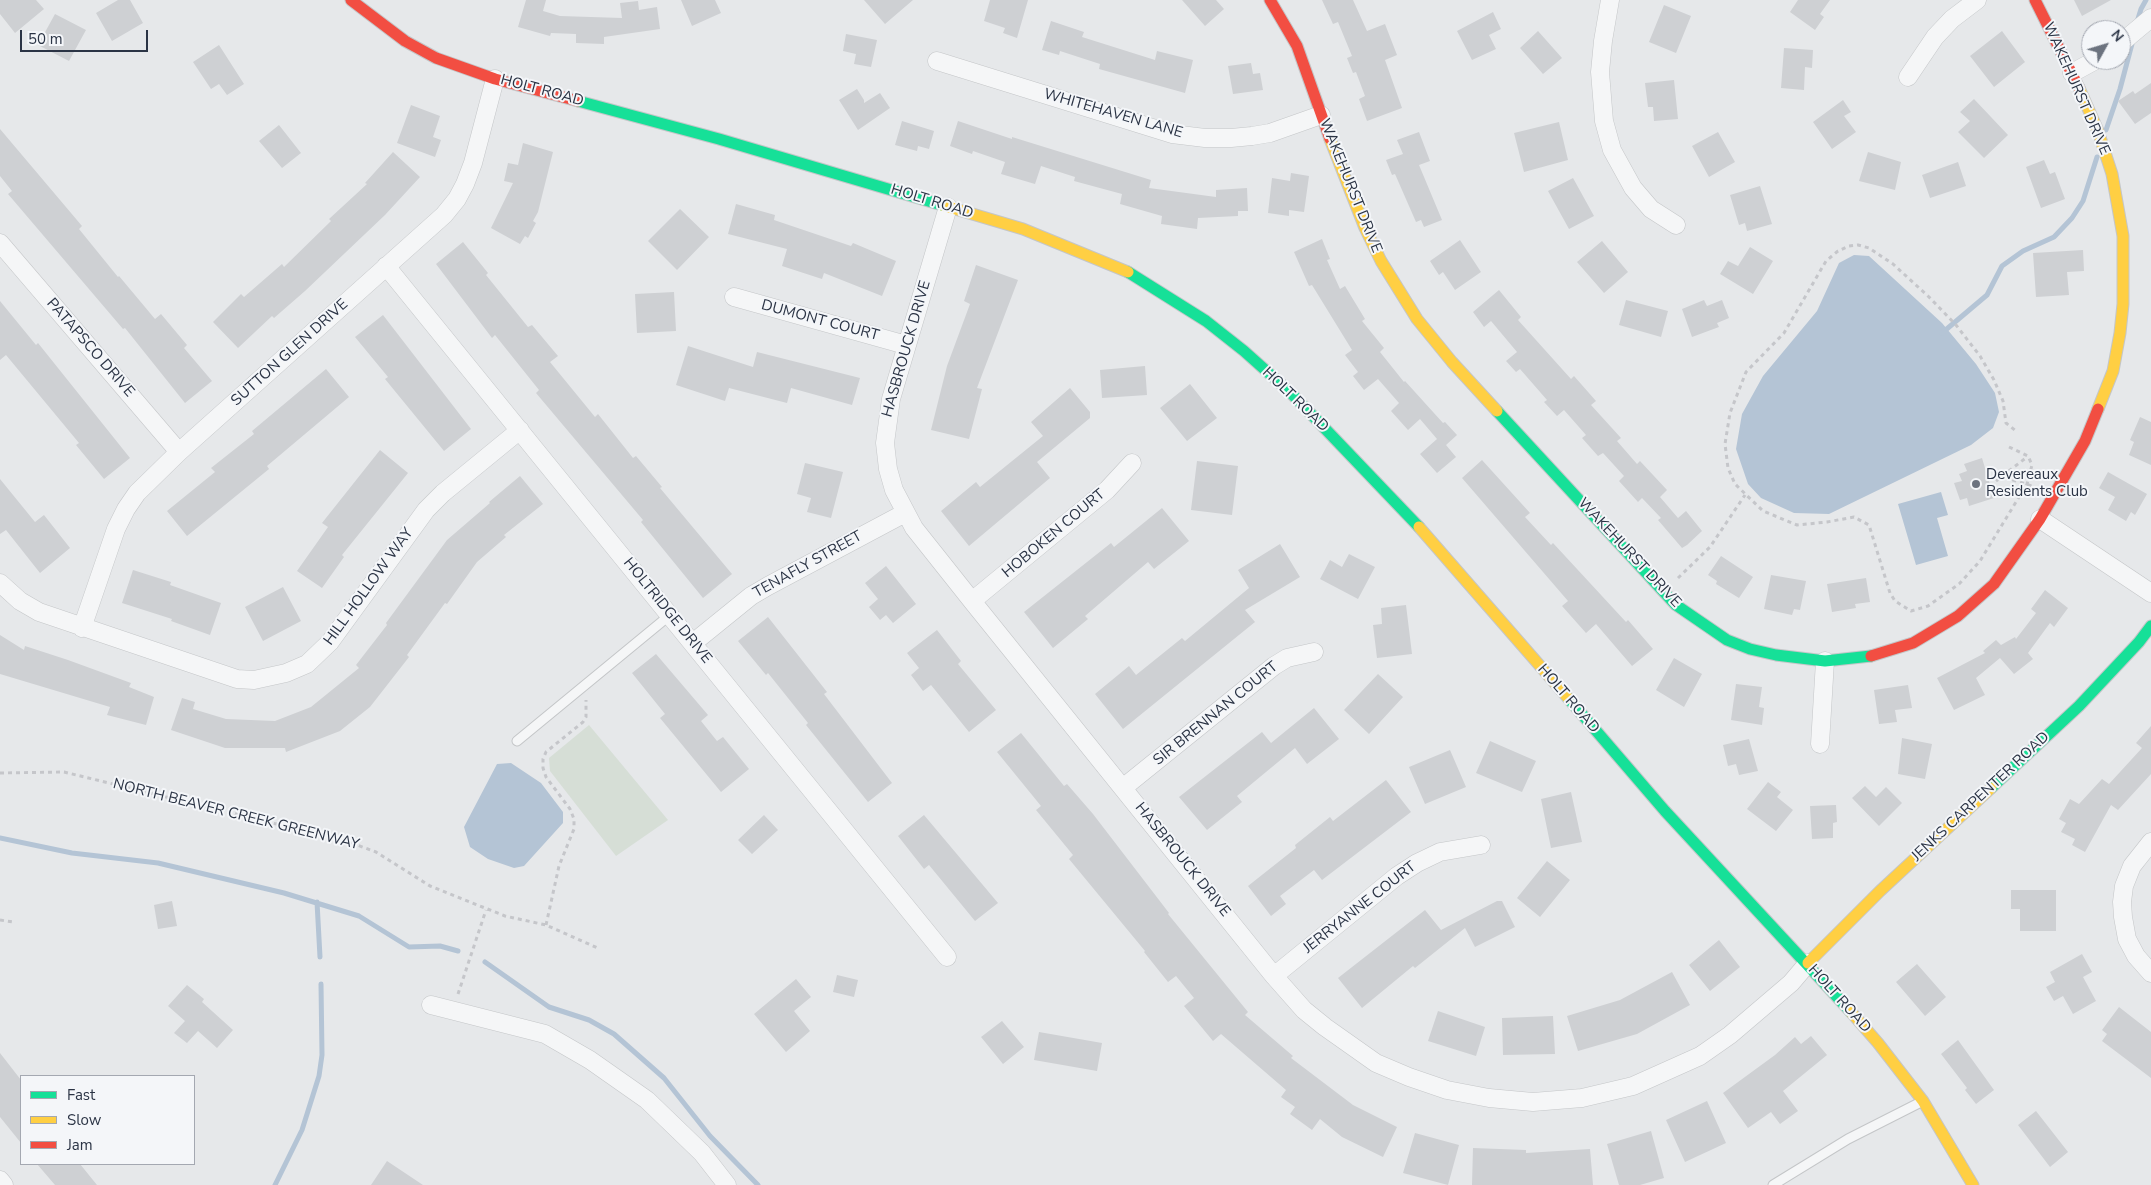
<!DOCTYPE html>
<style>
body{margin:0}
#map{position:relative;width:2151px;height:1185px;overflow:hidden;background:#e6e8ea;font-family:"Nunito Sans",sans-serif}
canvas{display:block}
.legend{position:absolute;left:20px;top:1075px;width:175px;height:90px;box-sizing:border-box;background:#f4f6f9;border:1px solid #a4a8b1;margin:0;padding:6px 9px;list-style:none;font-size:15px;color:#2b3445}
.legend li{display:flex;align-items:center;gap:10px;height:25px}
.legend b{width:25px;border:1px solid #a4a8b1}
.north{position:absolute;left:2081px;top:20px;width:50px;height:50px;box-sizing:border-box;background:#f4f6f9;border:1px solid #a4a8b1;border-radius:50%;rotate:51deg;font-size:14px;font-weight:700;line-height:20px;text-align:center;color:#2b3445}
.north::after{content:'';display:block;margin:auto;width:18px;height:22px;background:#6c737f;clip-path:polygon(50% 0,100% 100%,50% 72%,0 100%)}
.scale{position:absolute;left:20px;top:30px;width:128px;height:22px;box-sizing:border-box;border:2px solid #2b3445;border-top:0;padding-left:6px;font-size:15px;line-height:18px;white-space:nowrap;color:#2b3445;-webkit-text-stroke:4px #f4f6f9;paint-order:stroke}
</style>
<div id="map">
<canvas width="2151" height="1185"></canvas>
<ul class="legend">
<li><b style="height:6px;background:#16e098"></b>Fast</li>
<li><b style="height:6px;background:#ffcf43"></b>Slow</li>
<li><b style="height:6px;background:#f24e42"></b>Jam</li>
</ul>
<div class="north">N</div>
<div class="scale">50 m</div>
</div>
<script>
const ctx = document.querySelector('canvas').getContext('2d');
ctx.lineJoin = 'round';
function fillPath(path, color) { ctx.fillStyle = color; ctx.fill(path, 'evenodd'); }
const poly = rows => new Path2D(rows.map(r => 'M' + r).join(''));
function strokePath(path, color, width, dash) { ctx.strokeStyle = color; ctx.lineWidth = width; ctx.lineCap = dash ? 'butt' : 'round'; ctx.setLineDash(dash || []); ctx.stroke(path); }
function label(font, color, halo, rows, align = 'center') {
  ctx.font = font + ' "Nunito Sans",sans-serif'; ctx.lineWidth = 4; ctx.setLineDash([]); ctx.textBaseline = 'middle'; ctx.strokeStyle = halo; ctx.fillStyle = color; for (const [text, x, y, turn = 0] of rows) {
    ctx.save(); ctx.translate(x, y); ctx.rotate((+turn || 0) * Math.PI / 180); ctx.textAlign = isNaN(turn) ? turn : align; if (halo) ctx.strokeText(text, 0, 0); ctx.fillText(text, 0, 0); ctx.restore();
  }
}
const green = poly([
 [589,725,668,820,616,856,550,771,549,758]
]);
const water = poly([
 [1854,255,1869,256,1942,323,1976,364,1995,393,1999,412,1993,428,1971,445,1829,514,1794,513,1761,498,1748,484,1736,449,1742,414,1763,376,1817,311,1839,263],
 [1941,492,1948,515,1937,518,1948,556,1916,565,1898,504],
 [511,763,541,783,563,812,563,823,524,866,514,868,488,859,470,847,464,827,497,764]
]);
const stream = poly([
 [2137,22,2141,9,2146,0],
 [2106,130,2120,89,2133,40],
 [1942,333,1987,295,2002,266,2023,251,2054,237,2072,218,2083,201,2097,157],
 [0,838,72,853,158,863,284,893,359,916,409,947,440,946,458,951],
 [317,902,320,957],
 [485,962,549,1007,589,1020,614,1034,664,1078,710,1136,758,1185],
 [275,1185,302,1130,319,1076,322,1055,321,984]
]);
const building = poly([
 [0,0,36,0,44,9,15,33,0,14],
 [118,0,130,0,143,23,112,41,96,13],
 [526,0,546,0,543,11,560,16,622,18,620,3,638,1,639,10,657,7,660,29,604,37,604,44,576,43,576,34,551,33,550,36,518,27],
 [681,0,715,0,721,13,692,26],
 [864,0,913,0,885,24],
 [990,0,1028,0,1017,38,1003,33,1005,28,984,21],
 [1182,0,1216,0,1224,9,1205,26],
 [1322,0,1353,0,1367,31,1385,24,1397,55,1385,60,1402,108,1367,121,1359,99,1365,96,1356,72,1353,73,1347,58,1352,56,1338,22,1333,24],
 [1798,0,1830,0,1820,14,1824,17,1815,30,1790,12],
 [2074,0,2111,0,2082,16],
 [1664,5,1691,16,1676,53,1649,42],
 [1493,12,1501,29,1489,35,1496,49,1472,60,1457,31],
 [55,14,86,30,69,61,38,45],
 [1051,21,1084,32,1082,37,1155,60,1157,51,1193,60,1185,93,1099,69,1100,64,1060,51,1059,55,1042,50],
 [1538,31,1562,58,1543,74,1520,48],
 [2002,31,2025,62,1994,87,1970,56],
 [846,34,877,40,871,67,854,64,856,54,843,51],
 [219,45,244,84,227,95,219,84,211,89,193,62],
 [1784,48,1813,50,1812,68,1805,67,1804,90,1781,88],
 [1251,63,1253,74,1260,73,1263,90,1233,94,1228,66],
 [1674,80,1678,119,1654,121,1653,107,1648,107,1645,83],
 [2151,83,2151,113,2135,124,2118,101,2133,91,2135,94],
 [857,89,864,100,864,103,880,93,890,108,858,130,839,100],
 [1974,99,2008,135,1984,158,1958,132,1970,121,1960,112],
 [1843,100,1851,112,1844,116,1856,132,1832,149,1813,122],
 [411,105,440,116,433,137,441,140,435,157,397,143],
 [902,121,934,131,929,149,918,146,917,151,895,145],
 [958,121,1012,139,1012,137,1151,180,1149,188,1216,197,1216,190,1247,188,1248,211,1238,211,1238,216,1198,218,1197,229,1161,224,1162,216,1120,204,1122,194,1074,181,1075,177,1041,166,1035,184,1001,174,1005,162,973,151,972,154,950,146],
 [1559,122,1568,160,1524,172,1514,133],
 [279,125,301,153,282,168,259,141],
 [0,129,82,226,79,229,118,277,119,276,155,319,161,314,187,345,184,348,212,381,185,403,125,328,123,329,8,194,12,191,0,176],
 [1419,132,1430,161,1419,165,1442,220,1424,227,1421,220,1416,222,1395,174,1392,175,1386,160,1403,154,1397,140],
 [1718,132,1735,162,1709,177,1692,146],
 [523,143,553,152,538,212,533,221,536,223,528,238,525,236,520,244,491,228,513,183,504,181,508,163,518,165],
 [393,152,420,177,385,215,305,291,274,318,272,316,238,348,213,322,241,294,244,297,282,264,284,267,331,221,329,219,367,184,365,183],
 [1868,152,1901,162,1895,190,1859,181],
 [2044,160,2050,174,2055,172,2065,199,2041,208,2026,167],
 [1958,162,1966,186,1930,198,1922,175],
 [1291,173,1309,176,1304,212,1289,210,1289,216,1268,213,1272,178,1290,181],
 [1573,178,1594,216,1569,229,1548,191],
 [1760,186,1772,224,1747,231,1745,223,1739,225,1730,195],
 [736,204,775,215,774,220,851,246,853,243,896,261,882,296,824,273,822,279,782,266,787,249,728,234],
 [680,209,709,237,677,270,648,241],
 [1322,239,1330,259,1327,260,1340,289,1345,286,1365,319,1362,321,1384,348,1380,352,1404,382,1405,381,1443,423,1445,422,1457,435,1446,445,1456,457,1437,473,1420,454,1437,439,1420,419,1408,430,1391,411,1399,403,1378,379,1364,390,1353,376,1358,372,1345,355,1352,350,1312,285,1309,286,1294,252],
 [1460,240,1481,272,1455,290,1443,272,1439,275,1430,261],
 [1602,241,1628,272,1604,293,1577,262],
 [463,242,488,273,486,275,528,327,532,325,558,356,550,362,595,417,598,414,633,458,636,456,662,487,660,488,732,574,703,598,641,522,643,520,536,393,539,390,495,335,492,338,436,264],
 [1750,247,1773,261,1753,294,1720,274,1728,261,1738,266],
 [2083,250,2084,271,2067,272,2069,295,2036,297,2033,253],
 [976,265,1018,280,977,388,982,389,969,439,931,430,947,366,970,304,964,301],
 [1499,290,1521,317,1518,320,1571,379,1574,376,1596,401,1591,405,1621,438,1617,441,1637,464,1640,461,1667,490,1660,497,1678,518,1686,511,1702,531,1687,545,1682,548,1658,520,1661,518,1642,498,1638,502,1619,481,1624,476,1603,453,1598,456,1582,438,1586,435,1564,410,1557,416,1544,402,1547,400,1520,369,1516,372,1506,361,1517,352,1491,321,1484,327,1473,312],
 [674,292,676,331,637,333,635,294],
 [1626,300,1668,311,1661,337,1619,325],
 [1704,300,1707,306,1722,300,1729,318,1717,323,1719,327,1692,337,1682,309],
 [0,301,36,345,38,343,130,458,104,479,76,445,79,443,6,355,0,360],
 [383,315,471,429,444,451,385,379,388,377,355,337],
 [688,346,753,367,757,352,860,378,852,405,791,388,787,403,729,388,725,401,676,385],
 [1145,366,1147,395,1102,398,1100,370],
 [326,369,349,397,267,466,269,469,187,536,167,511,215,472,211,468,254,434,252,431],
 [1190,384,1217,418,1187,441,1160,408],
 [1070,388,1090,412,1090,418,1037,462,1050,478,969,546,941,511,976,482,980,487,1043,436,1031,422],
 [2140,417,2151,422,2151,465,2129,455,2134,442,2130,440],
 [380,450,408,473,342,555,344,557,322,588,297,571,328,527,322,523],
 [1982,458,1994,498,1969,506,1967,498,1960,500,1954,483,1962,481,1959,474,1967,471,1964,464],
 [1482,460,1530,513,1525,517,1551,545,1553,543,1626,622,1628,620,1653,649,1632,666,1596,624,1586,633,1562,606,1568,601,1462,478],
 [1197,461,1238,466,1232,515,1191,510],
 [805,463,843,472,831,518,807,512,811,498,797,494],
 [2108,472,2147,494,2135,515,2131,512,2126,521,2108,510,2115,497,2099,488],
 [520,476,543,504,504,535,506,537,477,562,447,604,445,603,407,655,409,657,370,707,340,731,286,752,285,748,225,748,171,730,182,698,195,702,193,709,226,719,275,721,311,707,359,668,356,665,387,625,386,623,447,540,490,503,489,502],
 [0,479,35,522,44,515,70,548,40,573,6,530,0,534],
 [1162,508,1189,541,1154,569,1148,562,1085,616,1088,619,1053,648,1024,612,1111,543,1114,547],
 [1280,544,1300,577,1245,610,1255,622,1123,729,1095,694,1129,666,1136,675,1182,638,1185,641,1249,588,1238,570],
 [1349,554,1375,567,1358,599,1320,579,1330,560,1342,567],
 [1721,556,1753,577,1739,598,1716,584,1717,581,1708,575],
 [886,566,916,604,893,623,886,615,880,620,869,607,878,599,865,583],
 [133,570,171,582,170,585,221,603,210,635,171,621,172,619,122,603],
 [1771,575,1806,581,1800,610,1794,609,1792,615,1764,609],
 [1866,578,1870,602,1855,604,1856,608,1832,612,1827,584],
 [283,587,301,621,263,641,245,607],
 [2045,590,2068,608,2054,627,2050,623,2028,653,2033,659,2014,674,2000,658,1976,678,1985,695,1954,710,1937,678,1985,653,1983,651,1996,640,2001,645,2015,637,2016,639,2036,613,2031,609],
 [1406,605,1412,654,1377,658,1373,625,1382,624,1381,608],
 [768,617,827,692,824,694,892,783,868,802,806,725,808,723,768,673,766,675,738,641],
 [937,630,961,661,958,664,996,710,969,732,931,685,923,691,911,675,919,668,907,653],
 [0,635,24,650,25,646,68,660,131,683,129,687,154,697,146,725,107,715,110,707,0,674],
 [656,654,708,715,701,721,717,741,723,737,749,769,721,792,660,718,665,714,632,673],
 [1674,658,1702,674,1684,707,1656,690],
 [1378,674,1403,697,1369,734,1344,710],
 [1736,684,1762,687,1759,707,1764,708,1762,725,1731,720],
 [1908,685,1912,708,1895,710,1897,722,1879,724,1874,690],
 [1314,708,1339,739,1307,764,1295,748,1237,796,1242,802,1207,830,1179,797,1262,732,1271,743],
 [2151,726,2151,774,2118,810,2111,805,2085,852,2072,845,2075,839,2061,832,2066,823,2059,819,2070,799,2079,804,2102,779,2109,784,2142,748,2136,743],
 [1021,733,1064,786,1067,784,1093,814,1169,913,1168,914,1248,1012,1245,1015,1293,1056,1291,1058,1353,1105,1397,1127,1383,1157,1342,1137,1320,1119,1312,1130,1290,1114,1295,1107,1281,1097,1286,1090,1221,1034,1213,1041,1184,1006,1194,998,1176,976,1168,982,1144,952,1145,951,1069,859,1073,855,1036,810,1041,806,997,752],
 [1902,738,1932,744,1925,779,1898,774],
 [1749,739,1758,771,1739,775,1736,764,1728,766,1723,745],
 [1490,741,1536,761,1522,792,1476,773],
 [1450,750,1466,787,1425,804,1409,767],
 [1386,780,1411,812,1322,880,1314,870,1280,896,1286,904,1271,916,1248,886,1296,848,1295,845,1330,817,1333,821],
 [1768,782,1781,792,1777,797,1793,810,1776,831,1747,809],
 [1865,786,1876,797,1886,787,1902,803,1879,826,1852,798],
 [1571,792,1582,842,1551,848,1541,799],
 [1836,805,1837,822,1833,823,1833,838,1812,839,1810,806],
 [764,815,778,830,752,854,738,840],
 [924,815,998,903,975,921,929,865,924,869,898,836],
 [1547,861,1570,880,1540,917,1517,898],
 [2011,890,2056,890,2056,931,2020,931,2020,909,2011,909],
 [172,901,177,926,158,929,154,905],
 [1497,901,1502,901,1515,927,1475,947,1465,928,1415,968,1413,966,1362,1008,1338,978,1425,910,1441,930],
 [1719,940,1740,967,1710,991,1689,965],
 [2082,954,2092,972,2083,977,2096,1001,2073,1014,2063,996,2054,1001,2046,987,2055,982,2050,972],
 [1917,964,1946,997,1925,1016,1896,982],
 [1672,972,1690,1005,1637,1034,1578,1051,1567,1016,1620,1000],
 [837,975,858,980,854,997,833,992],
 [796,979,811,997,794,1011,810,1031,786,1052,754,1014],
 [187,985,204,999,202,1002,233,1030,217,1048,198,1031,187,1043,174,1033,185,1021,168,1006],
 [2119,1007,2151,1032,2151,1078,2102,1041,2107,1034,2102,1030],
 [1438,1011,1485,1027,1476,1056,1428,1041],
 [1553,1016,1555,1054,1503,1055,1502,1018],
 [1002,1021,1024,1047,1003,1064,981,1037],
 [1039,1032,1102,1043,1097,1071,1034,1060],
 [1811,1036,1827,1055,1783,1091,1798,1111,1780,1124,1771,1112,1748,1128,1723,1093,1775,1055,1795,1037,1801,1044],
 [1958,1040,1994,1090,1976,1104,1965,1090,1967,1088,1941,1054],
 [0,1053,21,1080,21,1143,0,1117],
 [1707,1101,1726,1143,1685,1162,1666,1120],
 [2036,1111,2068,1152,2050,1167,2018,1125],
 [1651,1131,1664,1178,1640,1185,1619,1185,1607,1144],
 [1415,1133,1459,1145,1448,1185,1403,1173],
 [1473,1148,1526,1150,1526,1153,1590,1149,1593,1185,1472,1185],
 [387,1161,423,1185,371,1185],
 [37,1164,80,1164,97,1185,55,1185]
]);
const path = poly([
 [2009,447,2028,456,2032,465,2027,484,1980,561,1959,584,1928,606,1911,611,1895,601,1890,593,1869,525,1854,517,1827,522,1797,525,1763,511,1735,484,1728,468,1725,444,1730,413,1746,372,1784,333,1826,261,1838,251,1849,246,1858,245,1869,248,1893,264,1929,297,1956,325,1980,356,1994,380,2003,401,2006,423,2016,431],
 [2006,475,2013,480,2035,487],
 [1996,481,2027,457],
 [1678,578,1710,547,1745,495],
 [0,773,64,772,346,841,376,852,430,886,505,916,546,925,600,949],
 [0,920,13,922],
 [546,925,559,866,574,829,574,819,570,809,546,777,543,768,543,759,546,752,583,722,586,717,586,700],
 [458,994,486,910]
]);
const lane = poly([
 [517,741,670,615],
 [1773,1185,1848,1139,1921,1102]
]);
const street = poly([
 [1610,0,1603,41,1600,72,1604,121,1612,150,1633,188,1651,209,1676,225],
 [2121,43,2151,18],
 [937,61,1172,134,1205,138,1231,138,1252,136,1270,133,1321,115],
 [2072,73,2096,60],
 [1908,77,1935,37,1952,19,1977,0],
 [948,207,891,399,885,443,888,469,894,490,914,528,972,601,1274,976,1304,1010,1325,1027,1376,1063,1409,1077,1447,1090,1489,1098,1533,1102,1582,1098,1633,1086,1700,1056,1730,1035,1791,983,1808,963],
 [0,243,179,452],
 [386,266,947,957],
 [734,297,906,345],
 [2040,519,2151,593],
 [0,583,20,601,39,612,237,679,254,680,286,673,307,664,330,642,426,510,443,493,520,430],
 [972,601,1107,490,1132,463],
 [82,628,116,529,126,509,137,493,179,452,444,215,457,199,465,184,473,163,495,79],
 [693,643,751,596,768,586,905,513],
 [1820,744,1825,661],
 [1124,787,1274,666,1287,658,1314,652],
 [2151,842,2132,866,2124,886,2122,902,2123,917,2127,939,2136,956,2151,973],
 [1274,976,1397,876,1417,863,1440,852,1481,845],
 [431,1005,545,1034,590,1060,647,1100,702,1153,727,1185],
 [0,1180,4,1185]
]);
const fast = poly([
 [578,101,719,139,942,205],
 [1128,272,1206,321,1244,351,1291,393,1419,527],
 [1497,411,1676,605,1727,640,1750,649,1776,655,1825,661,1871,656],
 [1568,698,1665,811,1851,1012],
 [1991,788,2079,706,2139,642,2151,626]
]);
const slow = poly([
 [2079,88,2098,131,2112,174,2123,236,2123,304,2120,333,2113,371,2098,409],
 [1330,139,1365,228,1381,261,1417,319,1452,362,1497,411],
 [942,205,1023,229,1128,272],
 [1419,527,1568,698],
 [1808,963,1880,891,1991,788],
 [1851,1012,1878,1043,1923,1101,1973,1185]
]);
const jam = poly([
 [351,0,405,41,436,58,495,79,578,101],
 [1270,0,1297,46,1330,139],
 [2035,0,2079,88],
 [1871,656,1913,643,1958,616,1994,584,2040,519,2085,441,2098,409]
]);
const markers = [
 [1976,484,5,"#6c737f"]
];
const streetNames = [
 ["WAKEHURST DRIVE",2076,89,66],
 ["HOLT ROAD",542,91,15],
 ["WHITEHAVEN LANE",1113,114,16],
 ["WAKEHURST DRIVE",1350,186,68],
 ["HOLT ROAD",932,202,17],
 ["DUMONT COURT",820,321,15],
 ["PATAPSCO DRIVE",90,348,49],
 ["HASBROUCK DRIVE",907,349,-74],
 ["SUTTON GLEN DRIVE",290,353,-42],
 ["HOLT ROAD",1295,400,44],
 ["HOBOKEN COURT",1054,534,-40],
 ["WAKEHURST DRIVE",1629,553,47],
 ["TENAFLY STREET",808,565,-29],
 ["HILL HOLLOW WAY",369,587,-54],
 ["HOLTRIDGE DRIVE",667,611,51],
 ["HOLT ROAD",1568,699,49],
 ["SIR BRENNAN COURT",1216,714,-39],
 ["JENKS CARPENTER ROAD",1981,797,-43],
 ["NORTH BEAVER CREEK GREENWAY",236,815,14],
 ["HASBROUCK DRIVE",1182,860,51],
 ["JERRYANNE COURT",1360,908,-38],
 ["HOLT ROAD",1839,999,48]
];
const poiNames = [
 ["Devereaux",1986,475],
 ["Residents Club",1986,492]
];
fillPath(green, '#d6ded6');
fillPath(water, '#b4c4d5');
strokePath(stream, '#b4c4d5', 5);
fillPath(building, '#ced0d3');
strokePath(lane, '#c4c6c8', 11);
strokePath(street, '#c4c6c8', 19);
strokePath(fast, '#c4c6c8', 13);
strokePath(slow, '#c4c6c8', 13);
strokePath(jam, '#c4c6c8', 13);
strokePath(path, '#c5c6ca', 3, [4, 4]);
strokePath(lane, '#f5f6f7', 9);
strokePath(street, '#f5f6f7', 18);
strokePath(fast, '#16e098', 11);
strokePath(slow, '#ffcf43', 11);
strokePath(jam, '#f24e42', 11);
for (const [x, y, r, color] of markers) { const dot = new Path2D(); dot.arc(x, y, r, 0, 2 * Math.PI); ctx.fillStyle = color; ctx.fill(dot); strokePath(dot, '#f4f6f9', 2); }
label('15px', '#2b3445', '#f4f6f9', streetNames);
label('15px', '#2b3445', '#f4f6f9', poiNames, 'left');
</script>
